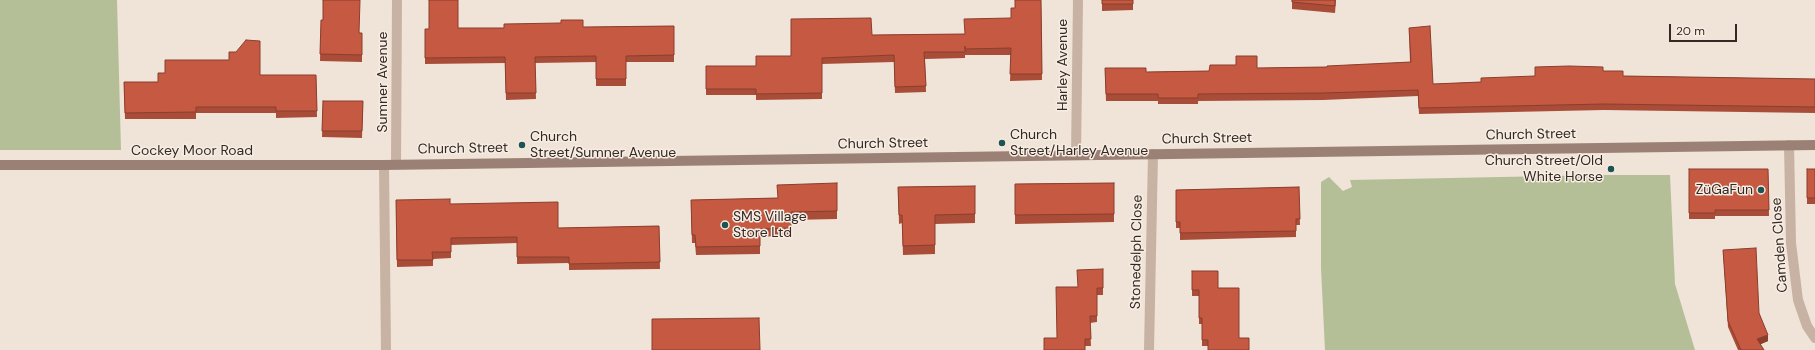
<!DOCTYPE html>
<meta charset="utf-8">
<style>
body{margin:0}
#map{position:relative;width:1815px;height:350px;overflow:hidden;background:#f0e3d7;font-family:"DM Sans",sans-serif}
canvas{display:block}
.scale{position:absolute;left:1669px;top:24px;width:68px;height:18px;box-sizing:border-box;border:2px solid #332925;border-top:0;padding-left:5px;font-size:12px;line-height:14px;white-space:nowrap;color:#332925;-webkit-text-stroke:3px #f8ede3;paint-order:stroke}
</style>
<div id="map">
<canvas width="1815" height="350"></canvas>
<div class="scale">20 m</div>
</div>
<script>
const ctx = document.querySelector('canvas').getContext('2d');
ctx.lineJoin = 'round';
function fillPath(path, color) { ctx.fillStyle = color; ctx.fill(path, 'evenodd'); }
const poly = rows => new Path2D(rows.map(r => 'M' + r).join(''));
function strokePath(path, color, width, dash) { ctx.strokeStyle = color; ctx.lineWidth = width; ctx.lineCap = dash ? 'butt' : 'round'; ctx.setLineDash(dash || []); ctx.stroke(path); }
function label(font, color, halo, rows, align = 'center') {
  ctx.font = font + ' "DM Sans",sans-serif'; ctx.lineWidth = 3; ctx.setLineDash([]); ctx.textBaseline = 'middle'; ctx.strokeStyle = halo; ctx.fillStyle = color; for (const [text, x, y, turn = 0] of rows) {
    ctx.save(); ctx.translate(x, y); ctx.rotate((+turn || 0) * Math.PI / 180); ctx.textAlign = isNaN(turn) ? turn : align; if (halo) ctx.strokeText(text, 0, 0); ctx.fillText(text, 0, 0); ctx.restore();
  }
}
const green = poly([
 [0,0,117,0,121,150,0,150],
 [1602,175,1670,175,1675,284,1695,350,1325,350,1321,268,1321,182,1329,177,1343,191,1352,187,1350,180]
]);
const street = poly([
 [1789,145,1791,243,1798,300,1807,326,1815,338],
 [1076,155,1078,0],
 [396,164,397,0],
 [384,165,386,350],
 [1149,350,1153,154]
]);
const secondary = poly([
 [0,165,384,165,1815,145]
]);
const wall = poly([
 [1041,0,1042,80,1010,81,1011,55,965,55,965,52,965,58,925,59,926,92,895,93,894,62,822,64,822,99,756,100,756,95,706,95,706,66,756,66,872,35,965,34,1011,18,1015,8],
 [1102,0,1133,0,1133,10,1102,11],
 [1292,0,1336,0,1335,13,1292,9],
 [321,20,360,33,362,33,362,62,320,61],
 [674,26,674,62,626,62,626,86,596,86,596,62,535,63,536,99,506,100,505,63,425,64,425,29],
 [1409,28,1433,84,1481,82,1535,76,1603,71,1623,76,1815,79,1815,113,1604,110,1419,114,1418,96,1323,100,1198,101,1198,104,1158,104,1158,101,1106,101,1105,68,1146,72,1209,71,1257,68,1327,67,1410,62],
 [229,60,260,75,316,75,317,117,276,118,276,113,196,113,196,119,125,119,124,82,158,82,165,73],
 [323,101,363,101,362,138,322,137],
 [1689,169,1768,169,1769,216,1715,216,1715,219,1689,219],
 [1807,169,1815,169,1815,204,1807,204],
 [837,183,837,219,791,220,791,235,760,237,760,254,696,255,695,243,692,243,691,200,777,198],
 [1114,183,1114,222,1015,224,1015,184],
 [975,186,975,223,935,224,935,254,903,255,902,223,899,224,898,187],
 [1299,187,1300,225,1296,225,1296,237,1180,240,1180,228,1176,228,1176,190],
 [396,200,450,204,558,228,659,226,660,269,569,270,569,263,517,264,517,243,451,245,451,258,433,259,433,266,397,267],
 [1723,250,1759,313,1768,341,1760,344,1764,350,1738,350,1728,327],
 [1103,269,1103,295,1097,295,1097,322,1090,323,1091,346,1085,346,1057,338],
 [1192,271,1218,271,1208,346,1202,346,1202,324,1199,324,1199,296,1192,296]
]);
const shadedWall = poly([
 [1768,335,1768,341,1757,346,1757,339]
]);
const building = poly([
 [323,0,360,0,359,33,362,33,362,55,320,54,321,20,323,20,323,0],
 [429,0,458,0,458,28,504,28,504,24,561,23,561,20,583,20,583,27,674,26,674,55,626,56,626,79,596,79,596,56,535,57,536,93,506,93,505,57,425,58,425,29,429,29,429,0],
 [1015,0,1041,0,1042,74,1010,74,1011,48,965,49,965,46,965,52,924,52,926,86,895,87,894,55,822,58,822,93,756,94,756,89,706,89,706,66,756,66,756,56,791,56,791,19,871,18,872,35,965,34,964,19,1011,18,1011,8,1015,8,1015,0],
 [1102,0,1133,0,1133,4,1102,4,1102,0],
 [1292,0,1335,0,1335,6,1292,2,1292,0],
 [1430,26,1433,84,1481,82,1481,78,1535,76,1535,67,1569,66,1603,67,1603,71,1623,71,1623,76,1815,79,1815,107,1604,104,1419,108,1418,90,1323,93,1198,94,1198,98,1158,98,1158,94,1106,94,1105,68,1146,68,1146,72,1209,71,1210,65,1236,65,1236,56,1257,56,1257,68,1327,67,1327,66,1411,62,1409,28,1430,26],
 [246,40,260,41,260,75,316,75,317,111,276,111,276,107,196,107,196,112,125,113,124,82,158,82,158,73,165,73,165,60,229,60,229,52,236,52,246,40],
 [323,101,363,101,362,131,322,131,323,101],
 [1689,169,1768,169,1769,210,1715,210,1715,213,1689,213,1689,169],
 [1807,169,1815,169,1815,198,1807,198,1807,169],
 [837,183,837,211,791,212,791,228,760,229,760,246,696,247,695,235,692,235,691,200,778,198,777,185,837,183],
 [1114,183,1114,214,1015,215,1015,184,1114,183],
 [975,186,975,214,935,215,935,245,903,246,902,215,899,215,898,187,975,186],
 [1299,187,1300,219,1296,219,1296,231,1180,233,1180,222,1176,222,1176,190,1299,187],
 [450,199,450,204,558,202,558,228,659,226,660,262,569,264,569,257,517,257,517,237,451,238,451,252,432,252,433,260,397,260,396,200,450,199],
 [1756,248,1759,313,1768,335,1757,339,1764,350,1741,350,1728,321,1723,250,1756,248],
 [1103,269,1103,288,1097,288,1097,316,1090,316,1091,339,1085,339,1085,350,1044,350,1044,338,1057,338,1056,287,1078,287,1077,270,1103,269],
 [1192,271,1218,271,1218,288,1239,288,1239,338,1249,338,1249,350,1208,350,1208,340,1202,340,1202,318,1199,318,1199,290,1192,290,1192,271],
 [759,318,760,350,652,350,652,319,759,318]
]);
const markers = [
 [1002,143,4,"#1c5454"],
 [522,145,4,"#1c5454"],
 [1611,169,4,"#1c5454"],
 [1761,190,4,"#1c5454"],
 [725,225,4,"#1c5454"]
];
const streetNames = [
 ["Harley Avenue",1063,65,-90],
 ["Sumner Avenue",383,82,-90],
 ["Church Street",1531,135,-1],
 ["Church Street",1207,139,-1],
 ["Church Street",883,144,-1],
 ["Church Street",463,149,-1],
 ["Cockey Moor Road",192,151],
 ["Camden Close",1780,245,-94],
 ["Stonedelph Close",1137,252,-89]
];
const poiNames = [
 ["Church",1010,135],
 ["Street/Harley Avenue",1010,151],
 ["Church",530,137],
 ["Street/Sumner Avenue",530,153],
 ["Church Street/Old",1603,161,"right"],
 ["White Horse",1603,177,"right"],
 ["ZüGaFun",1753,190,"right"],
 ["SMS Village",733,217],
 ["Store Ltd",733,233]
];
fillPath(green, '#b4bf98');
strokePath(street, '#c8b2a4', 10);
strokePath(secondary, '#9b8175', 10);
fillPath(wall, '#a94d38');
fillPath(shadedWall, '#8a3e2e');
fillPath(building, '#c55941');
strokePath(building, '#8a3e2e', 1);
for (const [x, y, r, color] of markers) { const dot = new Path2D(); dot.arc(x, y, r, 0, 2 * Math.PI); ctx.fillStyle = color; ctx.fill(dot); strokePath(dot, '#f8ede3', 1.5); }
label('14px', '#332925', '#f8ede3', streetNames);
label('14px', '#332925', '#f8ede3', poiNames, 'left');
</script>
